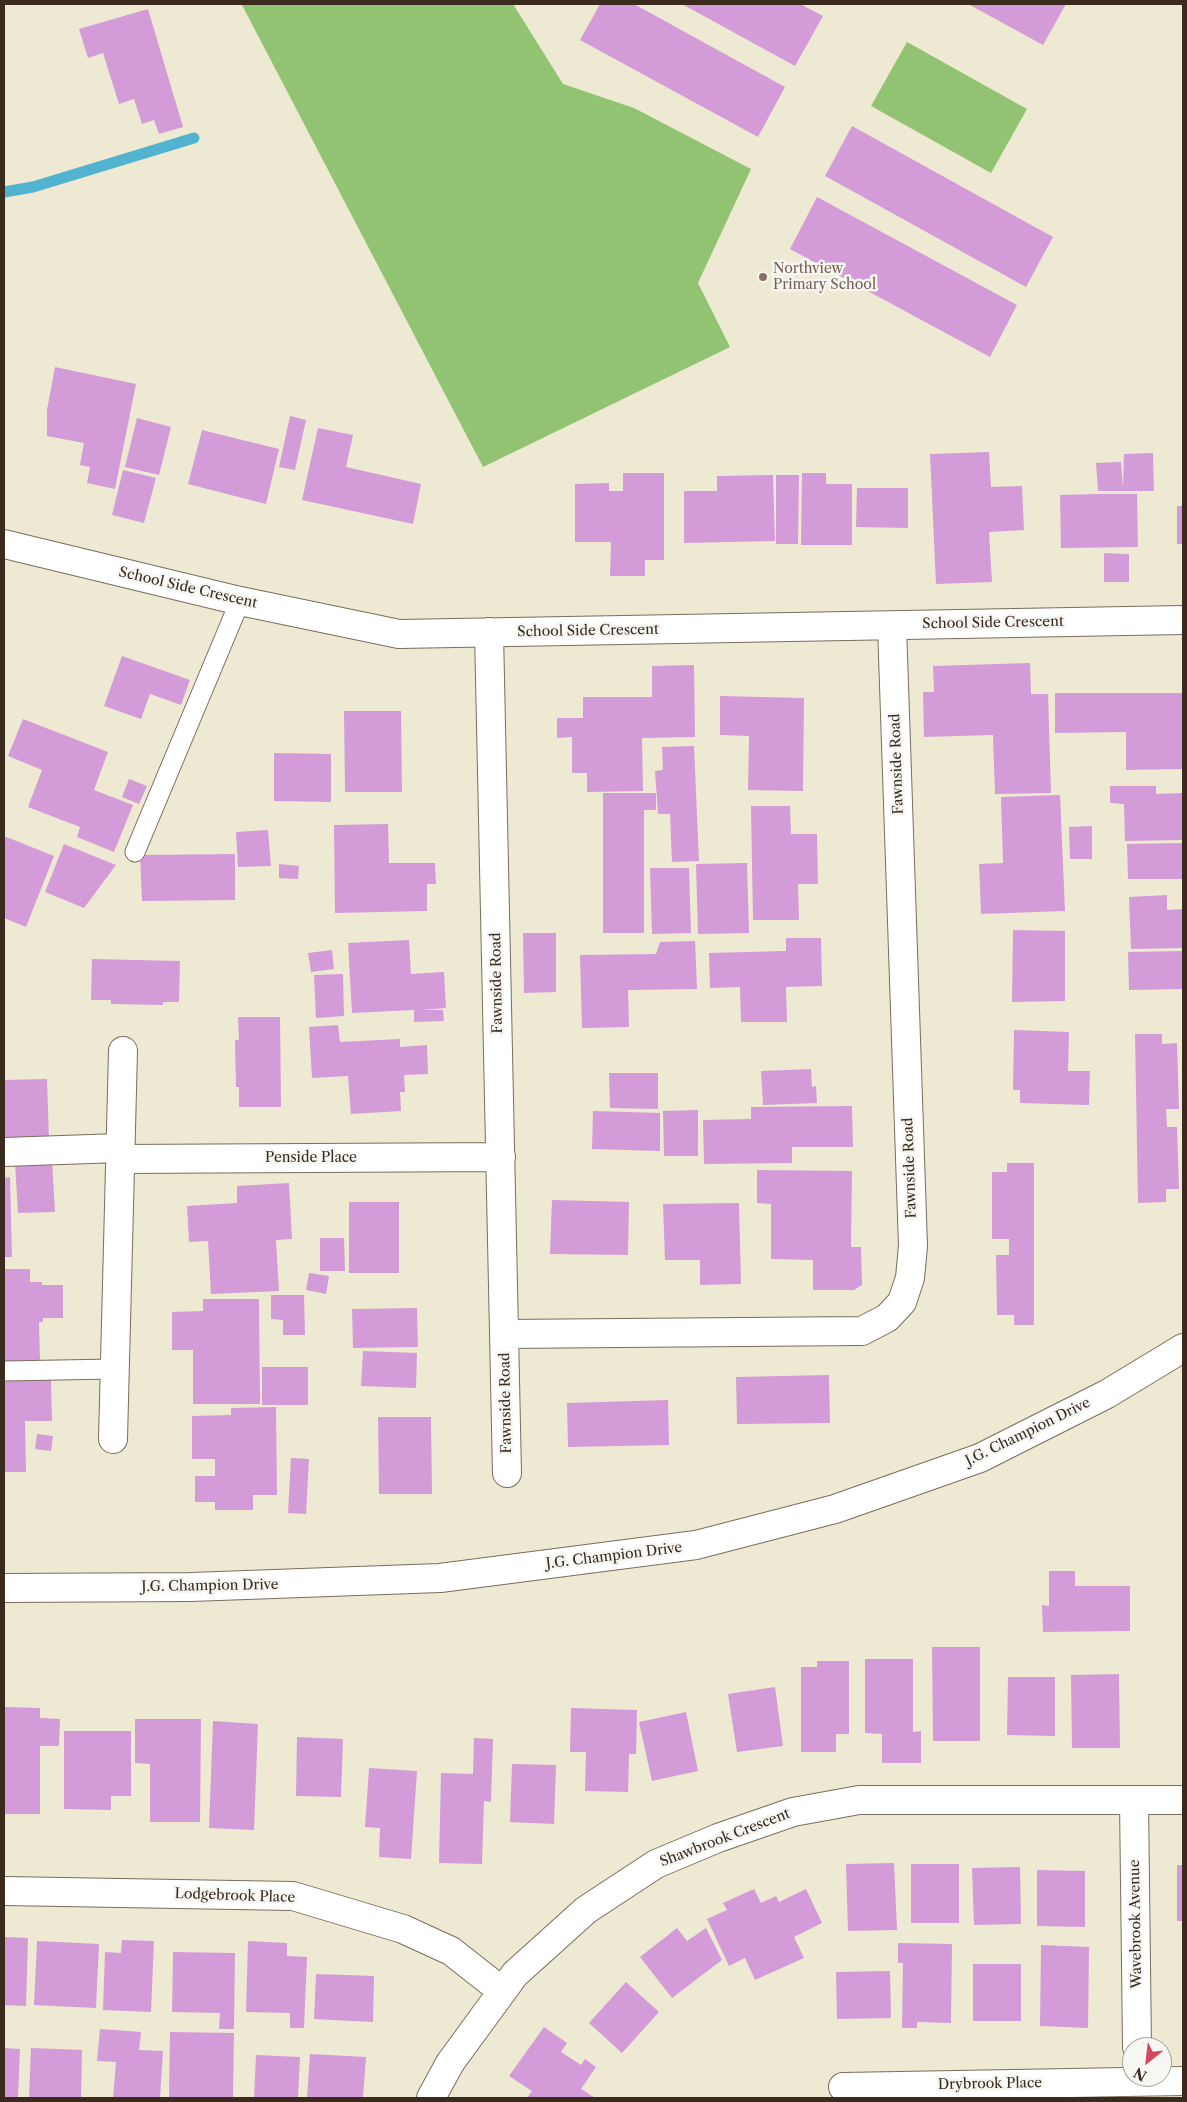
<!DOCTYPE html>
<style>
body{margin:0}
#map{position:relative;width:1187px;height:2102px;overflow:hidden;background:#eee9d2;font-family:"Libre Caslon Text",serif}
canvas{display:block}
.frame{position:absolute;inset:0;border:5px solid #3b2a1e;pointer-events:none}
.north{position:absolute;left:1122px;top:2037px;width:50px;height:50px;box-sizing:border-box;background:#f6f6f2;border:1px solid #aba49d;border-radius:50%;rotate:209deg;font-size:14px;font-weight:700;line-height:20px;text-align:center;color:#3b2a1e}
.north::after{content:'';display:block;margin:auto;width:18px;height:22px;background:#d1495b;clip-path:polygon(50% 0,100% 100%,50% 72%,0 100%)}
</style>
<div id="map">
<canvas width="1187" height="2102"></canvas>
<div class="frame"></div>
<div class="north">N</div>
</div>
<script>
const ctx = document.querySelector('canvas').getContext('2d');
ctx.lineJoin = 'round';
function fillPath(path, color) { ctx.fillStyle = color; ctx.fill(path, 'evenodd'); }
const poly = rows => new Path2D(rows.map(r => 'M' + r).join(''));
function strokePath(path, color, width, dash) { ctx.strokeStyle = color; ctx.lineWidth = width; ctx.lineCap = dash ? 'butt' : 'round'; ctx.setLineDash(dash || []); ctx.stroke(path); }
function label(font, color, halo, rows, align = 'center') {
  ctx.font = font + ' "Libre Caslon Text",serif'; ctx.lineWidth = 5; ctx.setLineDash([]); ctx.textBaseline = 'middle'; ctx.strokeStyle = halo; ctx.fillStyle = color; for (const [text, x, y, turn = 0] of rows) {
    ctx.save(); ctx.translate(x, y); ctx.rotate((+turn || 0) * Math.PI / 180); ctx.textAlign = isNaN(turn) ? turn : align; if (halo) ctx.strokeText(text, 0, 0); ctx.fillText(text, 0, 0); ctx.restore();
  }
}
const green = poly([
 [244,4,513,4,563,84,634,108,751,169,698,283,730,347,483,467,242,5],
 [907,42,1027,109,991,173,871,106]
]);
const stream = poly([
 [4,192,33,187,194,138]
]);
const building = poly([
 [600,4,634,4,785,87,758,137,580,40],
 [682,4,800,4,823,16,795,66],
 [968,4,1066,4,1043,45],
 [148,9,183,127,159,134,154,120,142,124,134,99,119,104,103,53,88,58,79,29],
 [852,126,1053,237,1026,287,825,176],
 [817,197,1017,305,990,357,790,249],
 [55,367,136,384,115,489,87,483,90,467,80,465,84,443,47,436,47,410],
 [290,416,306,420,295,470,279,467],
 [137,418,171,427,159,475,125,467],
 [318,428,353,435,346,467,421,484,413,524,302,500],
 [202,430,279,449,266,504,188,484],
 [989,452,991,487,1022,486,1024,530,989,532,992,582,936,584,930,454],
 [1153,453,1154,491,1098,491,1096,463,1121,462,1123,488,1124,454],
 [123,470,156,478,144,523,112,515],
 [623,473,664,473,664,560,645,560,645,576,610,576,611,542,575,542,575,484,609,483,609,491,623,491],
 [802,473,826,473,826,484,852,484,852,545,801,545],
 [773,475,775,541,684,543,684,491,717,491,717,476],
 [776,475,799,475,798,544,776,544],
 [857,488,908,488,908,528,856,527],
 [1100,494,1137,494,1138,547,1061,548,1060,495],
 [1177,506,1183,506,1183,544,1177,544],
 [1104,553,1129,554,1129,582,1104,582],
 [122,656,190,680,181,705,150,694,141,719,104,706],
 [1030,663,1031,694,1048,694,1051,793,995,794,993,735,924,737,923,692,934,692,933,666],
 [694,665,695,737,642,738,643,791,587,792,587,773,572,773,572,737,557,738,557,718,583,718,583,697,652,697,652,666],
 [1055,693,1183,693,1183,769,1126,770,1126,732,1055,733],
 [720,696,804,698,803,791,748,790,749,736,720,735],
 [344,711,401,711,402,792,345,792],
 [23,719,108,752,94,790,133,805,114,852,77,837,80,827,28,807,42,770,8,756],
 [694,746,699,861,672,862,670,814,658,814,655,771,663,770,662,747],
 [274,753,331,754,331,802,274,801],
 [129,779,147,786,139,804,122,797],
 [1110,786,1156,786,1156,794,1183,793,1183,840,1125,841,1124,804,1110,803],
 [603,793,656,793,656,810,644,810,644,933,603,933],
 [1060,795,1065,911,981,914,979,864,1003,863,1001,797],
 [751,806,790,806,791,834,817,834,818,884,798,884,799,920,753,920],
 [388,824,389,863,435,863,436,884,427,884,427,911,335,913,334,825],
 [1092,826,1092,859,1070,859,1069,827],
 [268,830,271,866,238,867,236,832],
 [4,836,54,856,26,927,4,918],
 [1183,843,1183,879,1128,879,1127,844],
 [64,844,116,865,84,908,45,892],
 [235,854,235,900,142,901,140,855],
 [747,863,749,933,698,934,696,864],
 [279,864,299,866,298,879,279,878],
 [650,868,689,868,691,933,652,934],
 [1167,895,1167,910,1183,909,1183,948,1131,949,1129,897],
 [1013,930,1065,931,1065,1001,1012,1002],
 [523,933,556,933,556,992,524,993],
 [786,938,821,938,822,986,786,987,787,1022,741,1022,740,987,710,988,709,953,786,951],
 [409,940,411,974,444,972,446,1008,422,1010,443,1010,444,1021,414,1022,414,1010,352,1013,348,943],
 [695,941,697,989,628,990,629,1027,582,1028,580,955,656,954,660,942],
 [332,950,334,969,311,972,308,953],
 [1183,951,1183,989,1129,990,1128,952],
 [92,959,180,961,179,1002,163,1002,163,1005,111,1004,111,1000,91,1000],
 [343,974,344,1016,316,1018,314,975],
 [238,1017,280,1017,281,1107,239,1107,239,1087,236,1087,235,1040,239,1040],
 [338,1025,340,1042,400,1039,400,1047,427,1045,428,1074,404,1075,405,1092,400,1092,401,1111,351,1114,348,1076,312,1078,309,1027],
 [1014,1030,1069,1032,1068,1071,1090,1071,1089,1105,1020,1103,1020,1090,1013,1090],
 [1135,1034,1162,1034,1162,1044,1177,1043,1179,1109,1166,1109,1167,1127,1177,1127,1179,1189,1166,1189,1166,1202,1138,1203],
 [811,1069,812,1087,816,1086,817,1103,763,1105,761,1071],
 [609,1073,658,1073,658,1109,610,1108],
 [47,1079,49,1140,4,1141,4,1080],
 [852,1106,853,1147,792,1147,792,1163,704,1164,703,1120,751,1119,751,1107],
 [698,1110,698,1156,664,1156,663,1111],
 [593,1111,660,1113,660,1151,592,1149],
 [52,1160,55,1212,18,1213,15,1162],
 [1007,1163,1034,1163,1034,1325,1014,1325,1014,1315,997,1315,996,1255,1009,1255,1009,1239,992,1239,992,1172,1007,1172],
 [757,1170,852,1171,851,1247,861,1247,862,1285,854,1290,813,1290,813,1260,771,1259,771,1204,757,1203],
 [10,1177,12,1257,4,1257,4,1178],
 [289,1183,292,1239,276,1240,279,1291,211,1294,208,1241,189,1242,187,1206,237,1203,237,1186],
 [552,1200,629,1202,628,1255,550,1254],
 [349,1202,399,1202,399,1273,349,1273],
 [739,1203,741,1284,700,1285,700,1260,665,1260,663,1204],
 [320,1238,344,1238,345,1271,320,1271],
 [4,1269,30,1269,30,1282,42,1282,42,1285,63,1285,63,1318,43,1318,43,1322,39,1322,40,1360,4,1361],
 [309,1273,329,1276,326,1294,306,1290],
 [271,1295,304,1295,305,1335,283,1335,283,1320,271,1319],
 [203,1299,259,1299,260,1404,193,1404,193,1350,172,1350,172,1312,203,1311],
 [417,1308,418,1347,353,1348,352,1309],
 [363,1351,417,1353,416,1388,361,1386],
 [262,1367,308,1367,308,1405,262,1405],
 [829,1375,830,1423,737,1424,736,1377],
 [51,1380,52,1421,25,1421,26,1472,4,1472,4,1381],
 [668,1400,669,1445,568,1447,567,1403],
 [276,1407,277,1495,253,1495,253,1510,215,1510,215,1502,195,1502,195,1476,215,1476,215,1459,192,1459,192,1416,231,1415,231,1408],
 [378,1417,431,1417,432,1494,379,1494],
 [37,1434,53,1436,51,1451,35,1449],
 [291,1458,309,1459,306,1514,288,1513],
 [1049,1571,1075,1571,1075,1586,1130,1586,1130,1631,1043,1632,1042,1605,1049,1606],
 [932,1647,980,1647,980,1741,933,1741],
 [865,1659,913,1659,913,1732,921,1731,921,1763,882,1763,882,1734,865,1733],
 [817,1661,849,1661,849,1734,836,1734,836,1752,801,1752,801,1667,817,1667],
 [1119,1674,1120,1748,1072,1748,1071,1675],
 [1008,1677,1055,1677,1055,1736,1007,1735],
 [775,1687,783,1746,737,1752,728,1694],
 [4,1707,40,1708,40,1718,60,1719,59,1746,40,1746,40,1814,4,1814],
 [571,1708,637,1710,636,1754,629,1754,628,1792,585,1791,586,1752,570,1752],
 [686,1712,698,1771,652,1781,639,1722],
 [135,1719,201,1719,200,1822,150,1822,150,1764,135,1763],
 [213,1721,258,1724,254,1830,209,1828],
 [64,1731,131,1731,131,1796,111,1796,111,1810,64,1809],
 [297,1737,343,1739,341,1797,296,1796],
 [474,1738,493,1739,491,1802,484,1801,482,1864,439,1863,441,1773,473,1774],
 [512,1764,556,1765,554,1824,510,1822],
 [369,1768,417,1771,411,1859,379,1857,380,1828,365,1827],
 [894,1863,897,1930,848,1931,846,1864],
 [911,1864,959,1864,959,1923,911,1923],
 [1177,1865,1183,1865,1183,1921,1177,1921],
 [1020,1867,1021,1924,974,1925,972,1868],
 [1037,1870,1085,1871,1085,1927,1037,1926],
 [754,1889,761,1903,776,1896,779,1902,806,1889,822,1923,794,1937,804,1958,755,1980,745,1958,729,1966,707,1919,727,1910,723,1903],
 [677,1928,687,1941,706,1928,722,1960,672,1998,640,1957],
 [4,1937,28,1938,26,2006,4,2005],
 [122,1940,154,1941,151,2012,103,2010,105,1952,121,1953],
 [37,1941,99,1944,96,2008,34,2005],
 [248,1941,287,1943,287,1956,307,1957,304,2028,290,2028,290,2013,246,2012],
 [898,1943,952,1944,951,2023,917,2022,917,2028,902,2028,903,1963,898,1963],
 [1041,1945,1089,1947,1088,2028,1040,2026],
 [173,1952,235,1953,234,2029,219,2029,220,2013,172,2012],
 [973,1964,1021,1964,1021,2021,973,2021],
 [890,1971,891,2018,837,2019,836,1972],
 [316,1974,374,1976,373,2022,314,2019],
 [626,1982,659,2012,622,2053,589,2023],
 [544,2027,567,2043,561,2052,581,2065,585,2059,596,2067,581,2089,595,2098,527,2098,532,2091,509,2076],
 [100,2029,141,2032,139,2050,163,2051,160,2098,113,2098,116,2062,97,2061],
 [170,2032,234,2033,233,2098,169,2098],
 [4,2048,20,2049,18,2098,4,2098],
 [31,2048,82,2050,81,2098,29,2098],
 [310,2054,366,2057,363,2098,307,2098],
 [256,2055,300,2057,298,2098,254,2098]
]);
const service = poly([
 [135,852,240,601],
 [4,1371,114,1369]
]);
const minor = poly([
 [4,544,240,601,399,634,1183,620],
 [489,632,507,1473],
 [4,1152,120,1148],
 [120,1159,501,1157],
 [504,1334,862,1331,887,1318,902,1302,910,1278,913,1246,892,626],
 [113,1439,123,1051],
 [1134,1800,1137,2047],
 [4,1891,293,1896,403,1929,451,1951,502,1991],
 [843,2087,1183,2081],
 [431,2098,450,2063,515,1974,586,1910,656,1864,718,1838,793,1812,859,1800,1183,1800]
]);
const secondary = poly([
 [4,1588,191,1587,440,1578,696,1545,835,1509,980,1458,1107,1394,1183,1348]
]);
const markers = [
 [763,277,5,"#8d6e63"]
];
const educationNames = [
 ["Northview",773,269],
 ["Primary School",773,285]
];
const streetNames = [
 ["School Side Crescent",188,588,13],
 ["School Side Crescent",993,623,-1],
 ["School Side Crescent",588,631,-1],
 ["Fawnside Road",897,764,-92],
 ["Fawnside Road",497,983,-91],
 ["Penside Place",311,1158],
 ["Fawnside Road",910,1168,-92],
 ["Fawnside Road",506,1403,-91],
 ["J.G. Champion Drive",1028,1432,-26],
 ["J.G. Champion Drive",614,1556,-7],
 ["J.G. Champion Drive",210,1586,-1],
 ["Shawbrook Crescent",725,1838,-21],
 ["Lodgebrook Place",235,1896,2],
 ["Wavebrook Avenue",1136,1924,-91],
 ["Drybrook Place",990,2084,-1]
];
fillPath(green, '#92c373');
strokePath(stream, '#51b3d0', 11);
fillPath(building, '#d49bd9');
strokePath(service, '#7a6d5d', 21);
strokePath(minor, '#7a6d5d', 30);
strokePath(secondary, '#7a6d5d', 30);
strokePath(service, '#fff', 19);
strokePath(minor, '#fff', 28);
strokePath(secondary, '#fff', 28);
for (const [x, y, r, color] of markers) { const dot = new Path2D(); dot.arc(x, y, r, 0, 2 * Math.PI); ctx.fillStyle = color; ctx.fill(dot); strokePath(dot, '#f6f6f2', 2); }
label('14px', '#785e54', '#f6f6f2', educationNames, 'left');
label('14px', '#3b2a1e', '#f6f6f2', streetNames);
</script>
